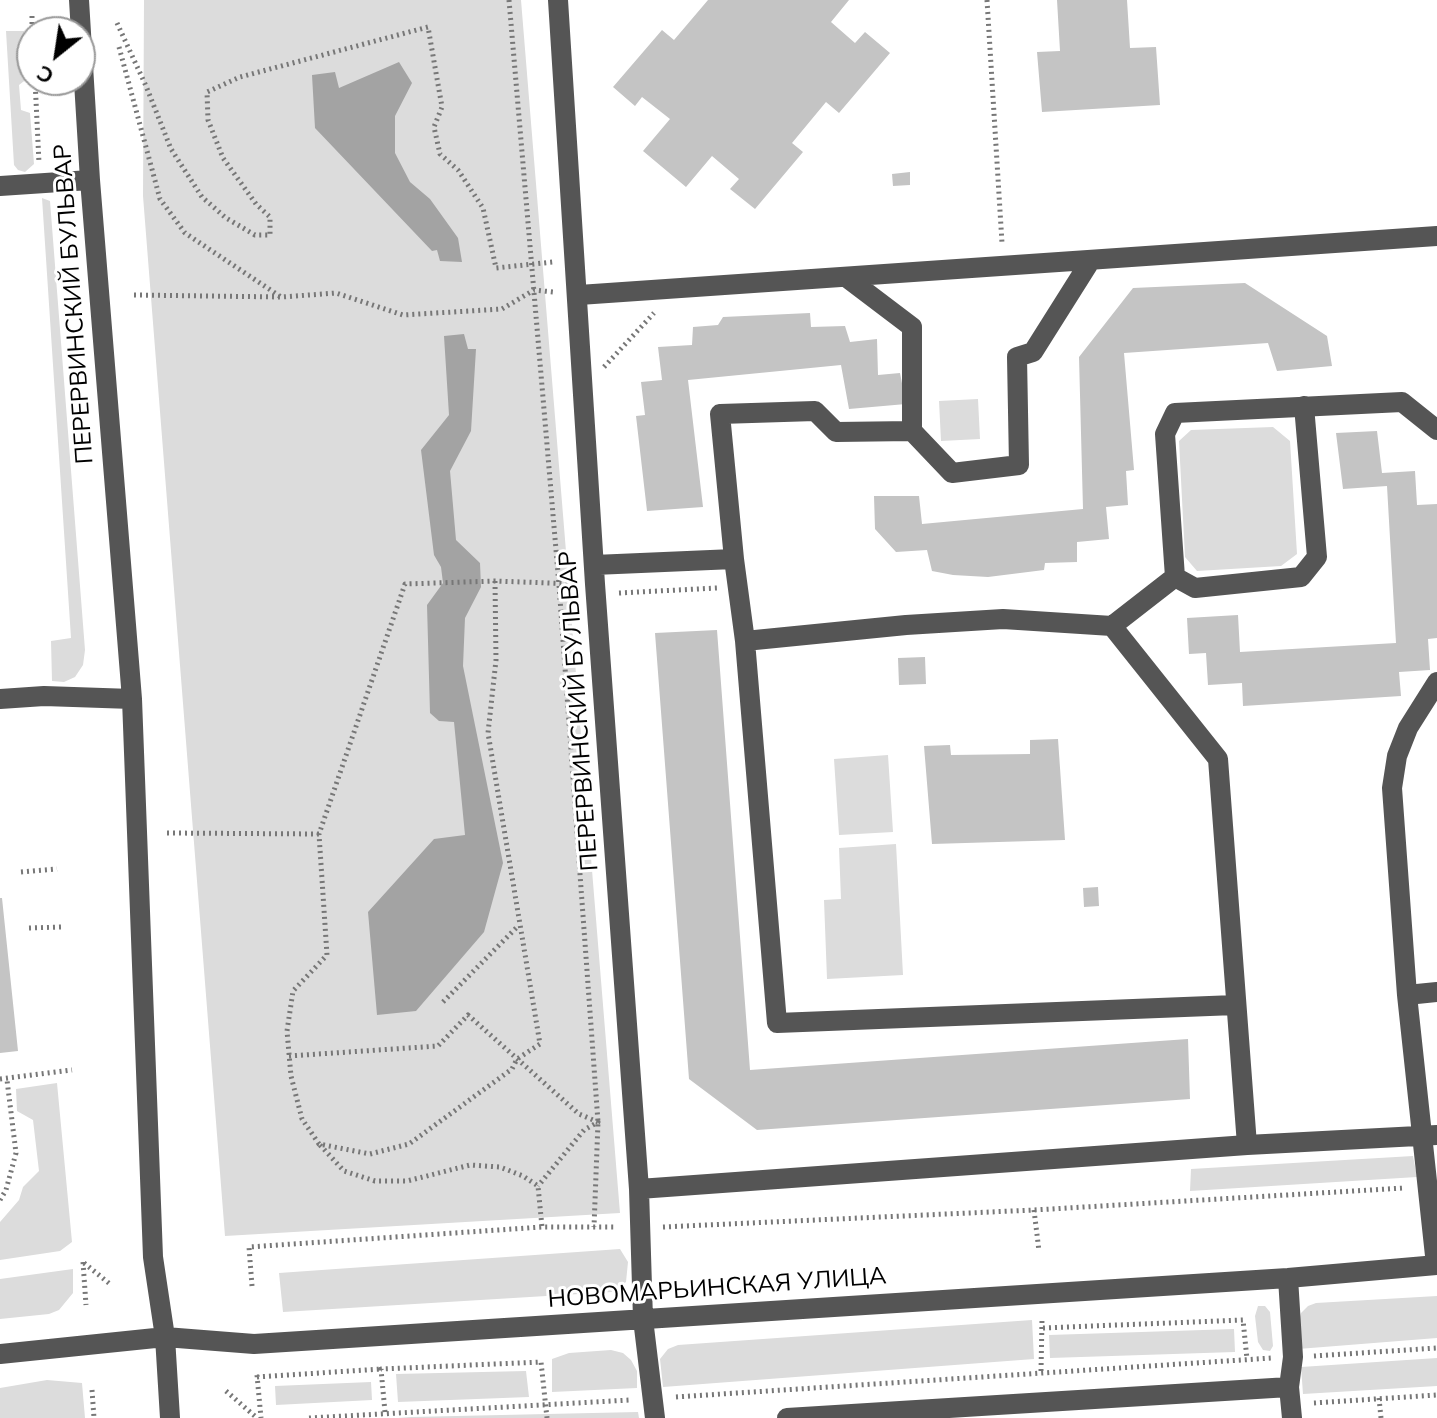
<!DOCTYPE html>
<meta charset="utf-8">
<style>
body{margin:0}
#map{position:relative;width:1437px;height:1418px;overflow:hidden;background:#fff;font-family:Mulish,sans-serif}
canvas{display:block}
.north{position:absolute;left:16px;top:16px;width:80px;height:80px;box-sizing:border-box;background:#fff;border:2px solid #999;border-radius:50%;rotate:210deg;font-size:22px;font-weight:700;line-height:32px;text-align:center;color:#000}
.north::after{content:'';display:block;margin:auto;width:28px;height:36px;background:#000;clip-path:polygon(50% 0,100% 100%,50% 72%,0 100%)}
</style>
<div id="map">
<canvas width="1437" height="1418"></canvas>
<div class="north">С</div>
</div>
<script>
const ctx = document.querySelector('canvas').getContext('2d');
ctx.lineJoin = 'round';
function fillPath(path, color) { ctx.fillStyle = color; ctx.fill(path, 'evenodd'); }
const poly = rows => new Path2D(rows.map(r => 'M' + r).join(''));
function strokePath(path, color, width, dash) { ctx.strokeStyle = color; ctx.lineWidth = width; ctx.lineCap = dash ? 'butt' : 'round'; ctx.setLineDash(dash || []); ctx.stroke(path); }
function label(font, color, halo, rows, align = 'center') {
  ctx.font = font + ' Mulish,sans-serif'; ctx.lineWidth = 6; ctx.setLineDash([]); ctx.textBaseline = 'middle'; ctx.strokeStyle = halo; ctx.fillStyle = color; for (const [text, x, y, turn = 0] of rows) {
    ctx.save(); ctx.translate(x, y); ctx.rotate((+turn || 0) * Math.PI / 180); ctx.textAlign = isNaN(turn) ? turn : align; if (halo) ctx.strokeText(text, 0, 0); ctx.fillText(text, 0, 0); ctx.restore();
  }
}
const green = poly([
 [144,0,521,0,620,1213,225,1236,143,196],
 [6,31,24,31,28,78,19,85,21,110,30,113,34,164,25,172,18,170,14,165],
 [42,198,50,201,85,650,83,665,75,677,64,682,52,681,51,641,71,638],
 [978,399,980,439,941,441,939,401],
 [1273,427,1290,441,1297,554,1281,566,1197,571,1185,557,1179,441,1191,430],
 [888,755,893,832,839,835,834,759],
 [896,844,903,975,827,979,824,900,841,899,839,848],
 [57,1083,72,1242,60,1251,0,1260,0,1222,19,1200,23,1187,39,1171,33,1120,17,1111,16,1089],
 [1413,1156,1417,1177,1190,1191,1191,1169],
 [620,1249,628,1262,626,1282,612,1292,283,1312,279,1273],
 [73,1269,73,1293,59,1310,49,1314,0,1319,0,1279],
 [1437,1296,1437,1338,1298,1349,1297,1329,1301,1313,1308,1306,1316,1303],
 [1258,1306,1265,1306,1270,1312,1273,1346,1270,1351,1263,1350,1258,1342,1255,1316],
 [1032,1320,1034,1359,663,1387,660,1359,668,1349,678,1345],
 [1234,1329,1235,1352,1050,1358,1049,1335],
 [611,1350,623,1353,631,1360,637,1371,637,1388,552,1392,552,1359,569,1353],
 [1437,1358,1437,1386,1303,1394,1301,1367],
 [526,1371,529,1397,398,1402,396,1374],
 [47,1380,82,1383,85,1418,0,1418,0,1388],
 [371,1382,372,1400,276,1405,275,1386],
 [638,1412,639,1418,398,1418,411,1417]
]);
const water = poly([
 [399,62,412,83,395,116,395,153,410,182,430,199,458,238,462,262,440,261,437,250,432,251,315,128,312,75,335,72,339,88],
 [464,334,468,349,476,349,471,431,450,471,456,540,480,563,481,587,465,618,463,666,503,863,484,932,416,1011,377,1015,368,912,434,839,465,835,454,722,439,721,430,713,427,605,443,583,441,567,434,555,421,450,449,415,444,336]
]);
const building = poly([
 [708,0,849,0,831,22,855,43,865,32,890,53,839,113,826,102,792,143,803,152,755,209,730,189,739,179,712,156,686,187,643,151,670,119,642,97,635,106,613,87,662,30,674,40],
 [1057,0,1127,0,1130,48,1156,47,1160,105,1042,112,1037,52,1060,51],
 [910,172,910,185,893,186,892,174],
 [1245,283,1327,336,1332,366,1277,371,1268,343,1124,353,1134,470,1126,471,1128,505,1106,507,1109,539,1077,542,1077,562,1045,563,1044,570,988,577,953,575,932,571,927,550,896,552,875,529,874,496,919,496,922,524,1083,509,1079,357,1133,288],
 [810,313,811,327,845,326,850,342,877,339,878,375,900,373,906,404,849,409,841,365,688,380,703,507,647,511,636,416,645,415,641,382,662,380,658,347,692,345,693,327,718,325,723,317],
 [1377,431,1382,473,1415,471,1417,505,1437,504,1437,638,1428,639,1430,670,1399,672,1401,696,1243,706,1242,683,1208,685,1206,653,1189,654,1187,618,1238,615,1240,652,1396,643,1387,486,1343,489,1336,433],
 [717,630,750,1070,1188,1039,1190,1099,757,1130,689,1079,655,633],
 [925,657,926,684,899,685,898,658],
 [1058,739,1065,840,932,844,924,746,950,745,951,755,1030,754,1030,740],
 [1098,887,1099,906,1084,907,1083,888],
 [0,898,2,898,18,1051,0,1053]
]);
const path = poly([
 [509,0,559,585,598,1122,594,1227],
 [987,0,1002,243],
 [32,16,32,32],
 [117,23,146,86,171,149,202,197,226,218,255,235,270,235,270,217,256,204,223,158,208,120,207,92,240,77,428,27,442,107,434,127,440,154,458,170,483,208,496,268,553,262],
 [119,47,160,199,185,233,281,297],
 [35,80,39,163],
 [134,295,282,297,336,293,403,315,502,309,534,290,553,292],
 [604,367,654,313],
 [495,581,496,660,488,733,540,1044,517,1059,512,1069,409,1144,370,1154,319,1144,302,1119,291,1076,287,1031,293,991,327,955,319,834,405,584,495,581,575,584],
 [619,593,717,588],
 [167,833,319,834],
 [21,872,57,869],
 [29,928,61,927],
 [443,1002,518,926],
 [289,1056,438,1046,468,1015,579,1114,598,1122,584,1130,538,1186],
 [0,1079,72,1070],
 [320,1145,344,1171,375,1181,407,1181,470,1165,500,1167,523,1176,538,1186,542,1227],
 [0,1200,6,1190,16,1153,7,1080],
 [1034,1210,1039,1251],
 [663,1227,1034,1210,1404,1188],
 [83,1262,86,1305],
 [84,1263,110,1284],
 [252,1286,249,1247,542,1227,617,1227],
 [1043,1328,1243,1320,1247,1359],
 [1314,1356,1437,1348],
 [1041,1371,1042,1319],
 [257,1375,261,1418],
 [257,1377,381,1369],
 [92,1390,94,1418],
 [226,1391,257,1418],
 [676,1397,1272,1358],
 [1379,1398,1381,1418],
 [1314,1403,1437,1395],
 [385,1412,381,1369,541,1362,547,1418],
 [309,1418,630,1400]
]);
const minor = poly([
 [79,0,90,180,132,699,153,1257,165,1337,170,1418],
 [558,0,595,584,639,1189,643,1319,655,1418],
 [0,186,90,180],
 [846,277,912,327,912,431],
 [579,295,1437,236],
 [734,559,720,414,815,411,836,432,912,431,952,473,1019,465,1017,357,1033,352,1091,260],
 [594,565,734,559,745,641,777,1023,1235,1005],
 [1175,577,1195,588,1301,577,1317,557,1304,406],
 [745,641,906,625,1003,619,1112,626],
 [0,699,44,696,132,699],
 [1407,995,1437,992],
 [1247,1145,1218,759,1112,626,1175,577,1165,434,1175,413,1402,402,1437,430],
 [639,1189,1247,1145,1437,1135],
 [1436,1265,1407,995,1392,788,1397,756,1408,728,1437,682],
 [1288,1278,1293,1357,1289,1387,1292,1418],
 [0,1354,165,1337,254,1344,1288,1278,1437,1265],
 [787,1418,1289,1387]
]);
const streetNames = [
 ["ПЕРЕРВИНСКИЙ БУЛЬВАР",74,304,-94],
 ["ПЕРЕРВИНСКИЙ БУЛЬВАР",579,711,-94],
 ["НОВОМАРЬИНСКАЯ УЛИЦА",717,1288,-4]
];
fillPath(green, '#dcdcdc');
fillPath(water, '#a3a3a3');
fillPath(building, '#c4c4c4');
strokePath(path, '#777', 5, [2, 4]);
strokePath(minor, '#555', 20);
label('24px', '#000', '#fff', streetNames);
</script>
